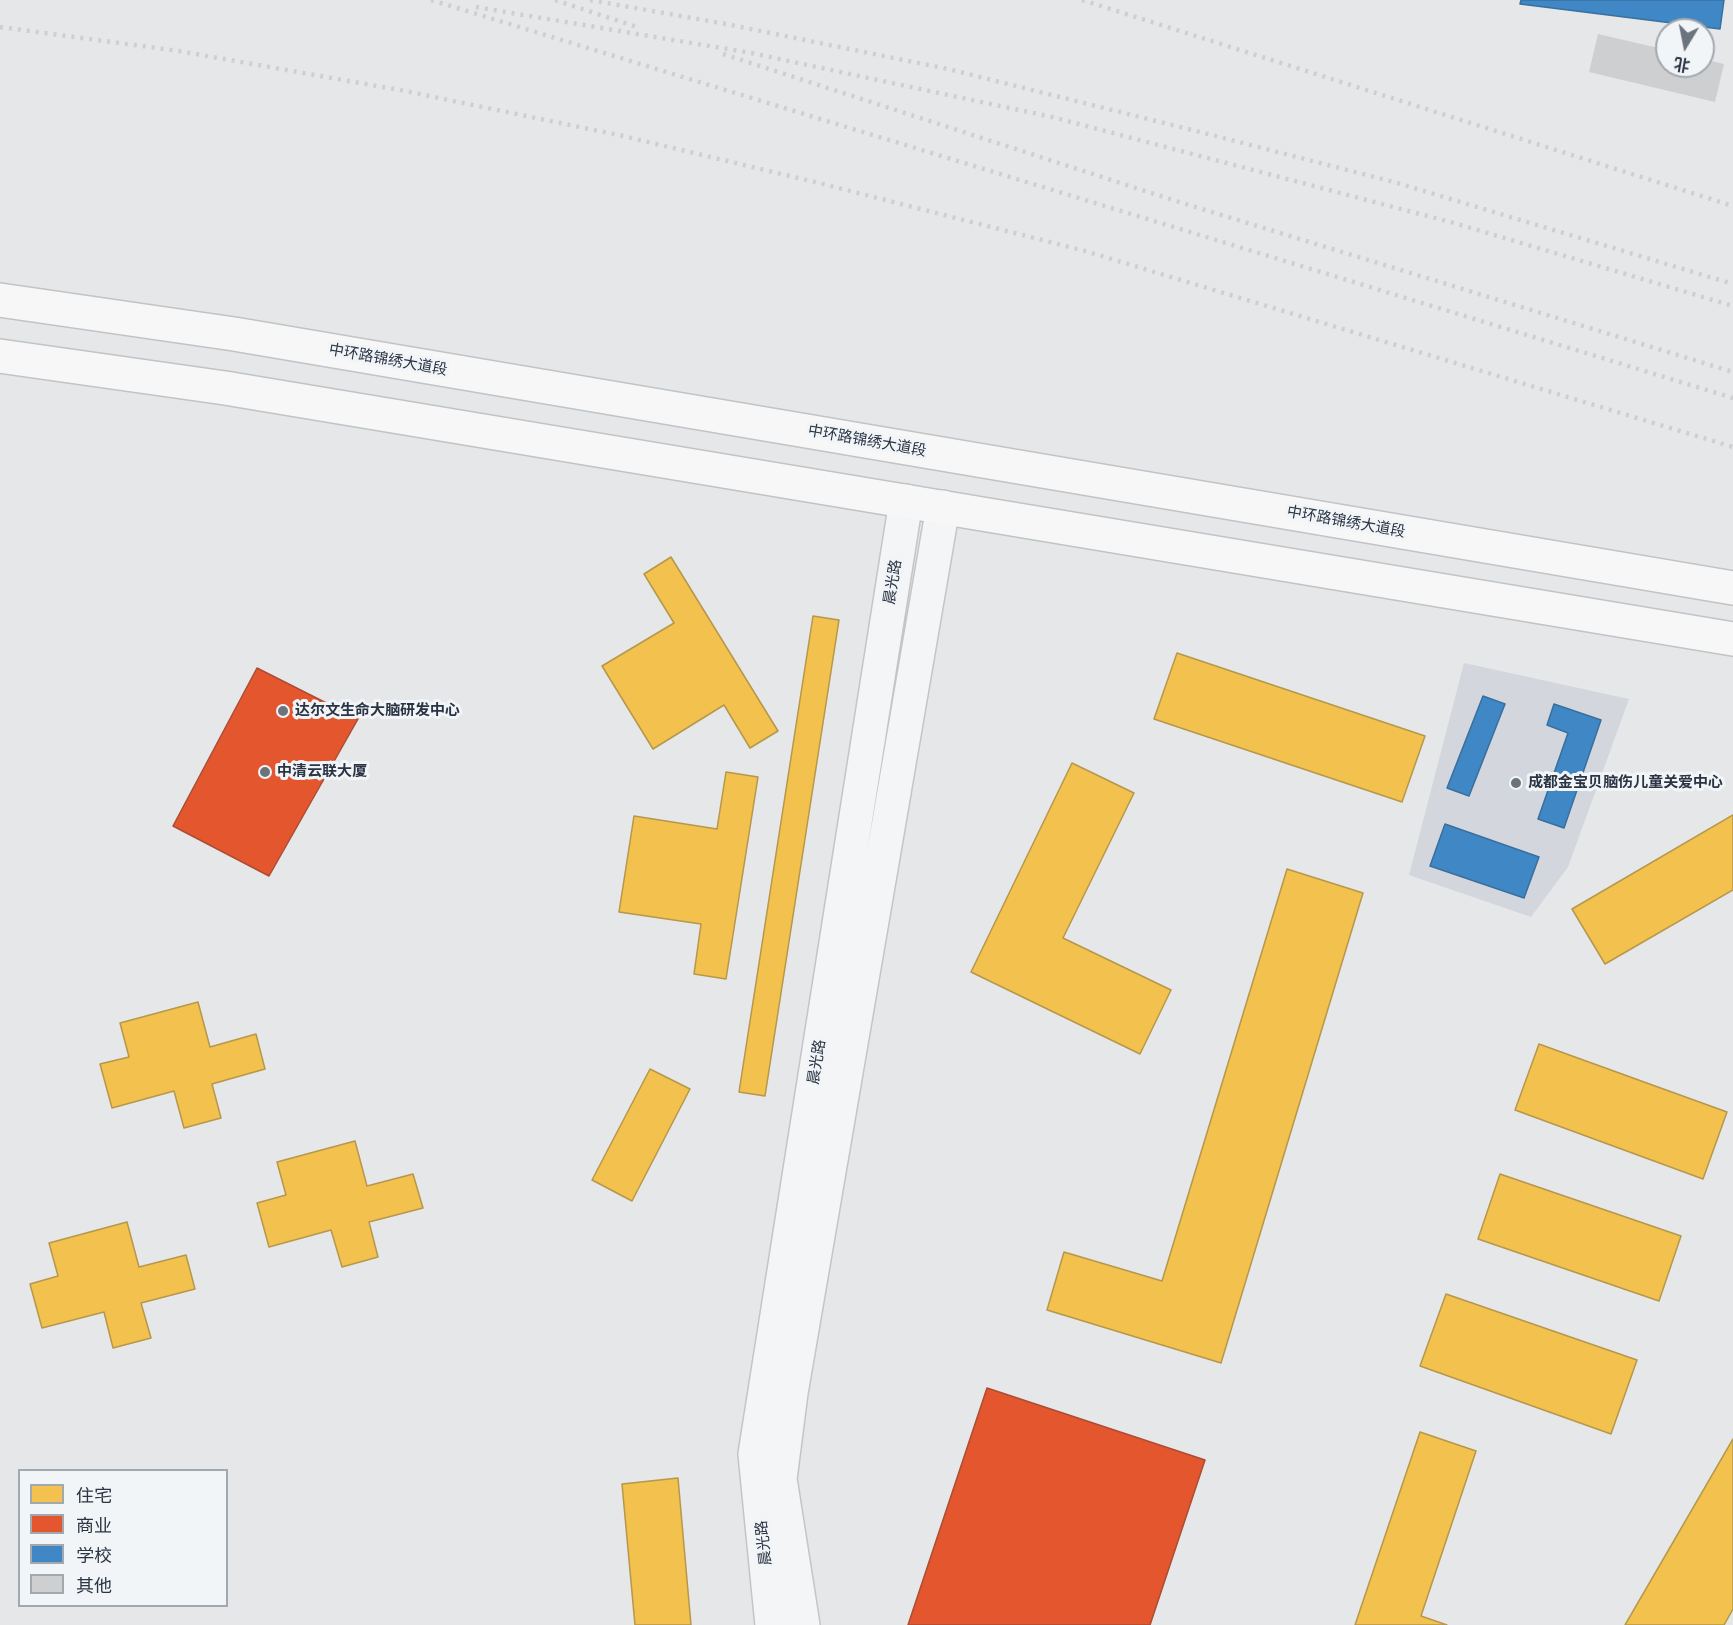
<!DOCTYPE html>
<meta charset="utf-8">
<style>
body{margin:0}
#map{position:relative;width:1733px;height:1625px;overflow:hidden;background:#e5e7e9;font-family:"Work Sans","Noto Sans SC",sans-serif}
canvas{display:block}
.legend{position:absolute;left:18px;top:1469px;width:210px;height:138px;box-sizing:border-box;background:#f2f5f8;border:2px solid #a2a8b0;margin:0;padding:8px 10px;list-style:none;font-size:18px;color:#2a3443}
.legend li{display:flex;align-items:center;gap:12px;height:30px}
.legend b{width:30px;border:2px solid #a2a8b0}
.north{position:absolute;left:1655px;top:18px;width:60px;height:60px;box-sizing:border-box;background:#f2f5f8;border:2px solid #a2a8b0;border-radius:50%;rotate:190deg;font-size:16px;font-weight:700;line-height:24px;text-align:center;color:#2a3443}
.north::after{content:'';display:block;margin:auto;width:21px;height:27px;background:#6b737d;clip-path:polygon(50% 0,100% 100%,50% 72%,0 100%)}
</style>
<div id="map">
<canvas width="1733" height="1625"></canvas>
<ul class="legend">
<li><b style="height:16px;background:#f2c14e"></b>住宅</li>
<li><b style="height:16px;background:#e4572e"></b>商业</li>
<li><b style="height:16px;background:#3f88c5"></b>学校</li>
<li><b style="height:16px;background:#cdcfd1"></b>其他</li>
</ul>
<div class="north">北</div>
</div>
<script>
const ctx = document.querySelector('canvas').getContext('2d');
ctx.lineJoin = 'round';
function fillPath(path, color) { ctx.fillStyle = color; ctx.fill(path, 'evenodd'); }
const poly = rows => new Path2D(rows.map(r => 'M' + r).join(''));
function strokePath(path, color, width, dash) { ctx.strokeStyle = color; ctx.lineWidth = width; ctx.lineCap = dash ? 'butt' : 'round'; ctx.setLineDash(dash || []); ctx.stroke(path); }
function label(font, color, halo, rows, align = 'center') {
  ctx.font = font + ' "Work Sans","Noto Sans SC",sans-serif'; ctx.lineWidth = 6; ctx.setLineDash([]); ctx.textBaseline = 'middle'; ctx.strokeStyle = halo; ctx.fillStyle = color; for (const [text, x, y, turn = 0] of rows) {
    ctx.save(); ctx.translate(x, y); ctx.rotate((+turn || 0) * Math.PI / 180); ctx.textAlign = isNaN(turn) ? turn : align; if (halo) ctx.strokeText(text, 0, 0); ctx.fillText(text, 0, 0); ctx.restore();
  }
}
const built = poly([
 [1464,663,1629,699,1568,867,1531,917,1409,875]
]);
const homes = poly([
 [671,557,778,731,750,748,724,705,653,749,602,666,674,623,644,574,671,557],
 [813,616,839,620,765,1096,739,1092,813,616],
 [1177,653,1425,736,1402,802,1154,719,1177,653],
 [1072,763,1134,793,1063,938,1171,990,1140,1054,971,972,1072,763],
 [726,772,758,777,726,979,694,974,701,924,619,912,634,816,717,829,726,772],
 [1733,815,1733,890,1605,964,1572,909,1733,815],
 [1287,869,1363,893,1221,1363,1047,1310,1064,1252,1162,1281,1287,869],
 [198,1002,210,1047,256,1034,265,1069,212,1084,221,1118,184,1128,174,1091,112,1108,100,1064,129,1057,120,1023,198,1002],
 [1539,1044,1727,1112,1703,1179,1515,1110,1539,1044],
 [650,1069,690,1089,632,1201,592,1180,650,1069],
 [355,1141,367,1186,413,1174,423,1208,369,1222,378,1257,342,1267,331,1230,269,1247,257,1203,286,1195,277,1162,355,1141],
 [1500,1174,1681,1236,1659,1301,1478,1239,1500,1174],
 [127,1222,139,1267,186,1255,195,1289,141,1303,151,1338,113,1348,104,1312,42,1328,30,1284,58,1276,49,1243,127,1222],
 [1446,1294,1637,1360,1611,1434,1420,1366,1446,1294],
 [1420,1432,1476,1451,1421,1616,1447,1625,1355,1625,1420,1432],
 [1733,1439,1733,1609,1724,1625,1625,1625,1733,1439],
 [678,1478,691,1625,635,1625,622,1484,678,1478]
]);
const shops = poly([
 [257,668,358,719,269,876,173,826,257,668],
 [987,1388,1205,1460,1150,1625,908,1625,987,1388]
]);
const schools = poly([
 [1521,0,1724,0,1720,29,1520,4,1521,0],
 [1483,696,1505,704,1469,796,1447,788,1483,696],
 [1554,704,1601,720,1564,828,1538,819,1568,733,1547,725,1554,704],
 [1445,824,1539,857,1524,898,1430,866,1445,824]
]);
const building = poly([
 [1598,34,1667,50,1667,66,1703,66,1703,59,1724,64,1715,102,1589,72]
]);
const minor = poly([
 [772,1625,755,1454,906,501],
 [803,1625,780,1479,791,1393,943,507]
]);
const primary = poly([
 [0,300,234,334,1733,588],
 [0,356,225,388,1733,639]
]);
const rail = poly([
 [431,0,1733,398],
 [555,0,637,27],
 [590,0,726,24,948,69,1200,132,1394,182,1733,284],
 [1082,0,1733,206],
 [476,7,751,53,1052,117,1454,223,1733,306],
 [0,27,179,51,405,91,623,136,819,183,1085,251,1733,447],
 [723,54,1176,201,1733,372]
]);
const markers = [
 [283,711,6,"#6b737d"],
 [265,772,6,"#6b737d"],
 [1516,783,6,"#6b737d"]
];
const streetNames = [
 ["中环路锦绣大道段",388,360,10],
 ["中环路锦绣大道段",867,441,10],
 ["中环路锦绣大道段",1346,522,10],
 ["晨光路",893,582,-81],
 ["晨光路",817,1062,-81],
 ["晨光路",764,1543,-96]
];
const poiNames = [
 ["达尔文生命大脑研发中心",295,711],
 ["中清云联大厦",277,772],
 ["成都金宝贝脑伤儿童关爱中心",1528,783]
];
fillPath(built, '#d3d6dc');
fillPath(homes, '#f2c14e');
strokePath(homes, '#b6974b', 1.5);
fillPath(shops, '#e4572e');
strokePath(shops, '#ac4c34', 1.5);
fillPath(schools, '#3f88c5');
strokePath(schools, '#396f9e', 1.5);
fillPath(building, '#cdcfd1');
strokePath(minor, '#c3c5c7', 36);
strokePath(primary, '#c1c4c7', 36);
strokePath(minor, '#f3f5f6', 33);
strokePath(primary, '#f7f7f7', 33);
strokePath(rail, '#cdcfd1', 4.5, [3, 6]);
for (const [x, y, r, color] of markers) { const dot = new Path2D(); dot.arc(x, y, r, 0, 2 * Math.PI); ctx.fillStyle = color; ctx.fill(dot); strokePath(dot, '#f2f5f8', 2); }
label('15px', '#2a3443', '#f2f5f8', streetNames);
label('bold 15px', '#2a3443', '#f2f5f8', poiNames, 'left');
</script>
